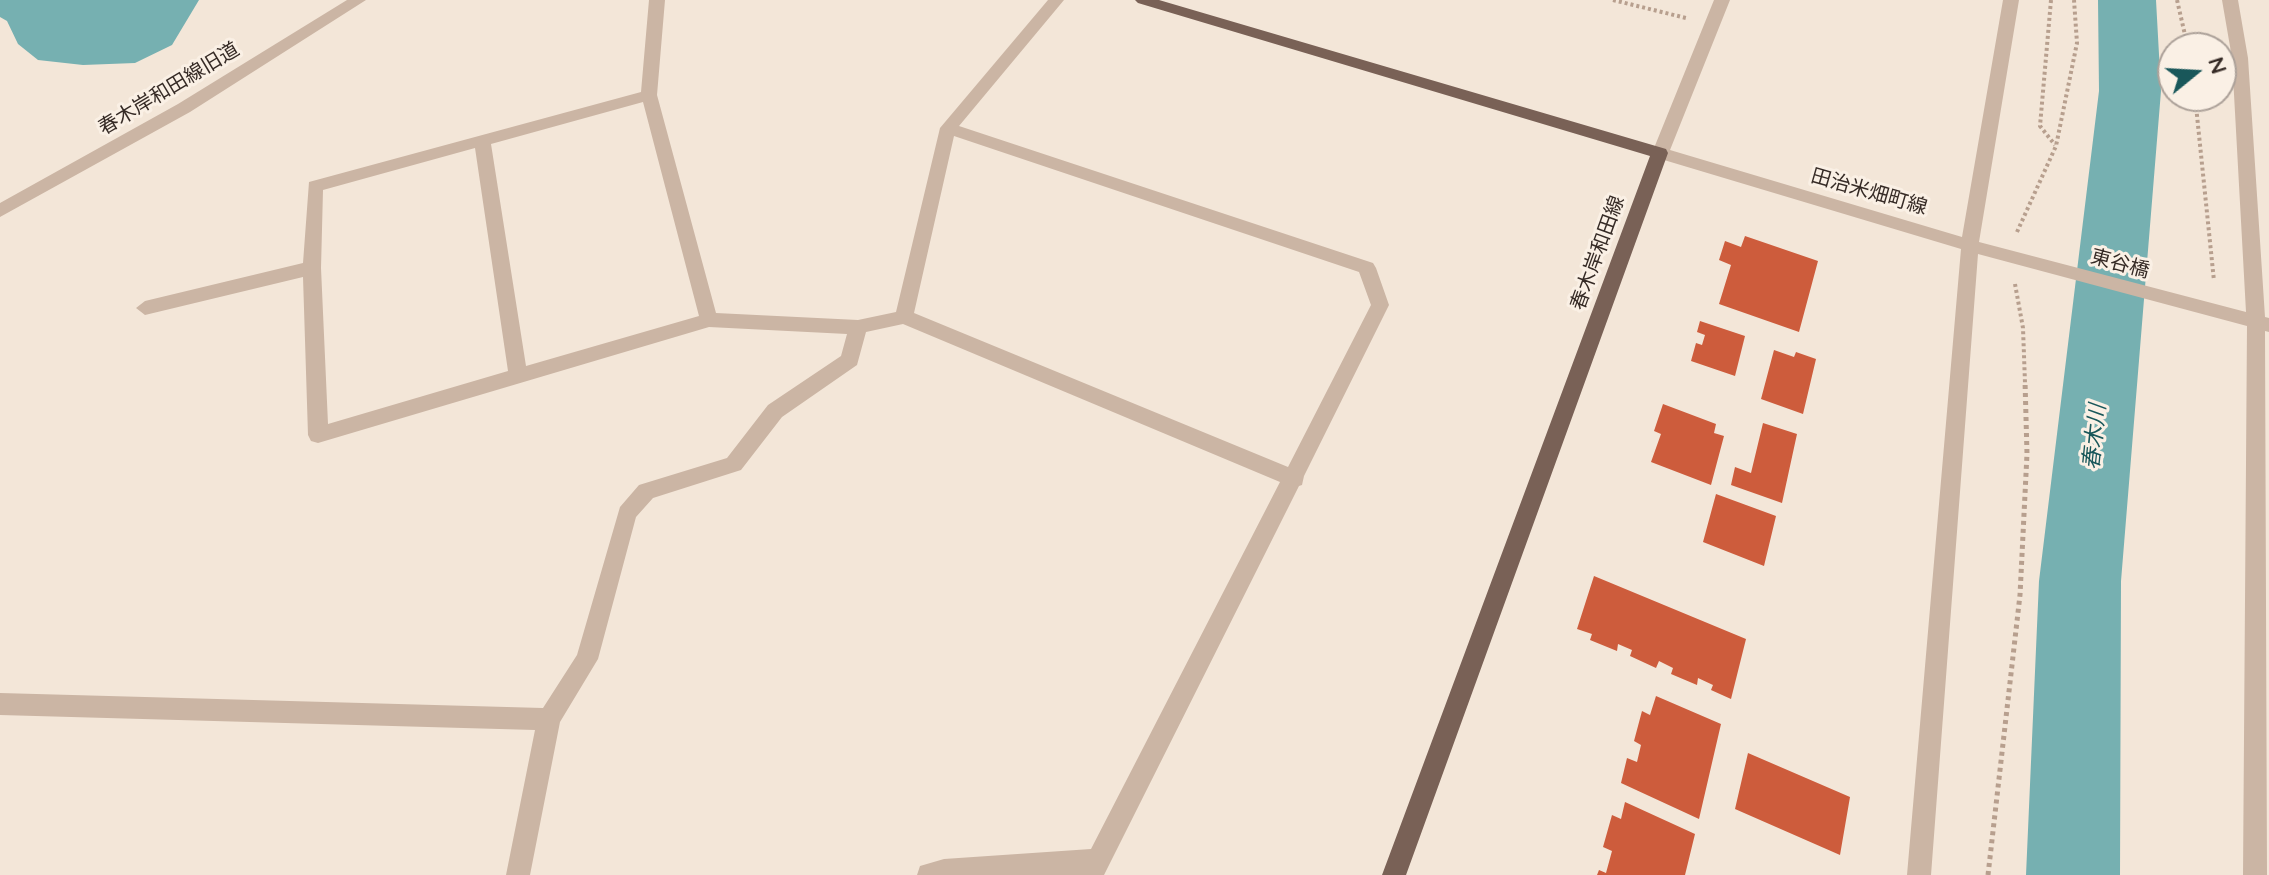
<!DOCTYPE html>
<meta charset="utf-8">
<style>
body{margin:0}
#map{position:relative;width:2269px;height:875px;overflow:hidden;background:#f3e6d8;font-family:Quicksand,sans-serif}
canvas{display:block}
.north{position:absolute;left:2157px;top:32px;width:80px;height:80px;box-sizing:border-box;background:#faf0e5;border:2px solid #aca199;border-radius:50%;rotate:72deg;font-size:22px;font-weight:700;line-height:32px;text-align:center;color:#362b26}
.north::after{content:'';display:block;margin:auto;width:28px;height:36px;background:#19575a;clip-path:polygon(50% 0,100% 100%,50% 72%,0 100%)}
</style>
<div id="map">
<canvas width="2269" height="875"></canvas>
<div class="north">N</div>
</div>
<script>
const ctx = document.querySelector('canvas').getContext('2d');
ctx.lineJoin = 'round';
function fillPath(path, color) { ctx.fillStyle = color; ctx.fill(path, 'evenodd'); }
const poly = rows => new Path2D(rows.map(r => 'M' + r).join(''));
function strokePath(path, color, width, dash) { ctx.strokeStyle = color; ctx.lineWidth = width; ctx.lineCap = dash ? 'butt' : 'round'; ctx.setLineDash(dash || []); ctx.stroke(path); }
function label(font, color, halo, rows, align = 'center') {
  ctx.font = font + ' Quicksand,"Noto Sans JP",sans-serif'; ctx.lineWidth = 6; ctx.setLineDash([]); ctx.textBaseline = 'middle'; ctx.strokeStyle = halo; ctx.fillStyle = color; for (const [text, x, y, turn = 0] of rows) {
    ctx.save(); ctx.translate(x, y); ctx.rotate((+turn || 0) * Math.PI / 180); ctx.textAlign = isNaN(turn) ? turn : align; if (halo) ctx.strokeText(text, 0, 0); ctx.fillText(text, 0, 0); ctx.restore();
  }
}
const water = poly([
 [0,0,199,0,172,45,135,63,83,65,38,60,18,44,7,21,0,17]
]);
const river = poly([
 [2098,0,2156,0,2161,91,2121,581,2120,875,2026,875,2039,581,2099,91,2098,0]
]);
const building = poly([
 [1745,236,1818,261,1799,332,1719,304,1731,265,1719,260,1725,241,1741,247],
 [1700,321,1745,336,1735,376,1691,361,1696,343,1702,345,1705,335,1697,332],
 [1774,350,1794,357,1796,352,1816,359,1803,414,1761,399],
 [1663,404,1716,424,1714,433,1724,436,1711,485,1651,462,1661,434,1654,431],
 [1763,423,1797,434,1782,503,1731,485,1735,467,1751,473],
 [1716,494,1776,516,1764,566,1703,542],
 [1594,576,1746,639,1731,699,1711,690,1713,685,1698,678,1697,685,1671,674,1673,668,1659,661,1656,668,1630,656,1632,650,1618,644,1617,651,1590,640,1592,634,1577,629],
 [1656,696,1721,724,1699,819,1621,783,1627,758,1637,762,1641,745,1634,741,1642,711,1650,715],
 [1748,753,1850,797,1840,855,1735,809],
 [1625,802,1695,834,1685,875,1597,875,1599,870,1606,873,1612,851,1603,847,1612,815,1621,819]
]);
const pathFar1 = poly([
 [1613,0,1686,18],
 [2051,0,2040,126,2055,145],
 [2177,0,2188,48],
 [2195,96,2214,281],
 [2017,232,2056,146,2077,43,2074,0],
 [2015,284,2023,328,2025,383]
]);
const path = poly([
 [1988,875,2020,595,2027,454,2025,381]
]);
const minor = poly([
 [347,0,366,0,190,112,0,217,0,203,178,104,347,0],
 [649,0,665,0,657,95,716,313,858,320,896,312,940,128,1048,0,1064,0,959,126,1373,263,1376,268,1389,305,1304,476,1302,485,1299,486,1104,875,917,875,920,866,944,859,1091,849,1280,482,903,324,866,332,857,365,782,417,741,470,653,498,636,517,598,659,560,722,530,875,506,875,535,730,0,715,0,693,543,708,577,655,620,507,639,485,727,458,768,405,841,356,847,334,709,327,318,443,311,441,308,435,303,277,145,315,136,308,145,301,303,263,309,182,641,92,649,0],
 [643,102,699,316,526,366,491,144,643,102],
 [954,136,1359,272,1371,305,1288,467,914,313,954,136],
 [475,148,508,371,328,424,321,268,323,190,475,148],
 [1714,0,1730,0,1670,150,1962,237,2003,0,2019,0,1979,242,2246,312,2232,58,2222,0,2238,0,2248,58,2265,317,2269,318,2269,332,2265,331,2267,875,2243,875,2247,326,1978,254,1931,875,1907,875,1961,249,1654,157,1652,153,1714,0]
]);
const major = poly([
 [1135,0,1159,0,1666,149,1668,153,1406,875,1382,875,1650,156,1138,3,1135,0]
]);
const streetNames = [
 ["春木岸和田線旧道",169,89,-31],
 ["田治米畑町線",1869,192,16],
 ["春木岸和田線",1598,253,-70],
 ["東谷橋",2120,264,15]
];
const waterNames = [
 ["春木川",2095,437,-84]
];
fillPath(water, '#76b0b1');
fillPath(river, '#76b0b1');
fillPath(building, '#cd5c3c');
strokePath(pathFar1, '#b79f8e', 4, [3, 3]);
strokePath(path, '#b79f8e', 5, [4, 4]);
fillPath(minor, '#cbb5a4');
fillPath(major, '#796156');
label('20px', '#362b26', '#faf0e5', streetNames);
label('italic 22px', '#19575a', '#faf0e5', waterNames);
</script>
